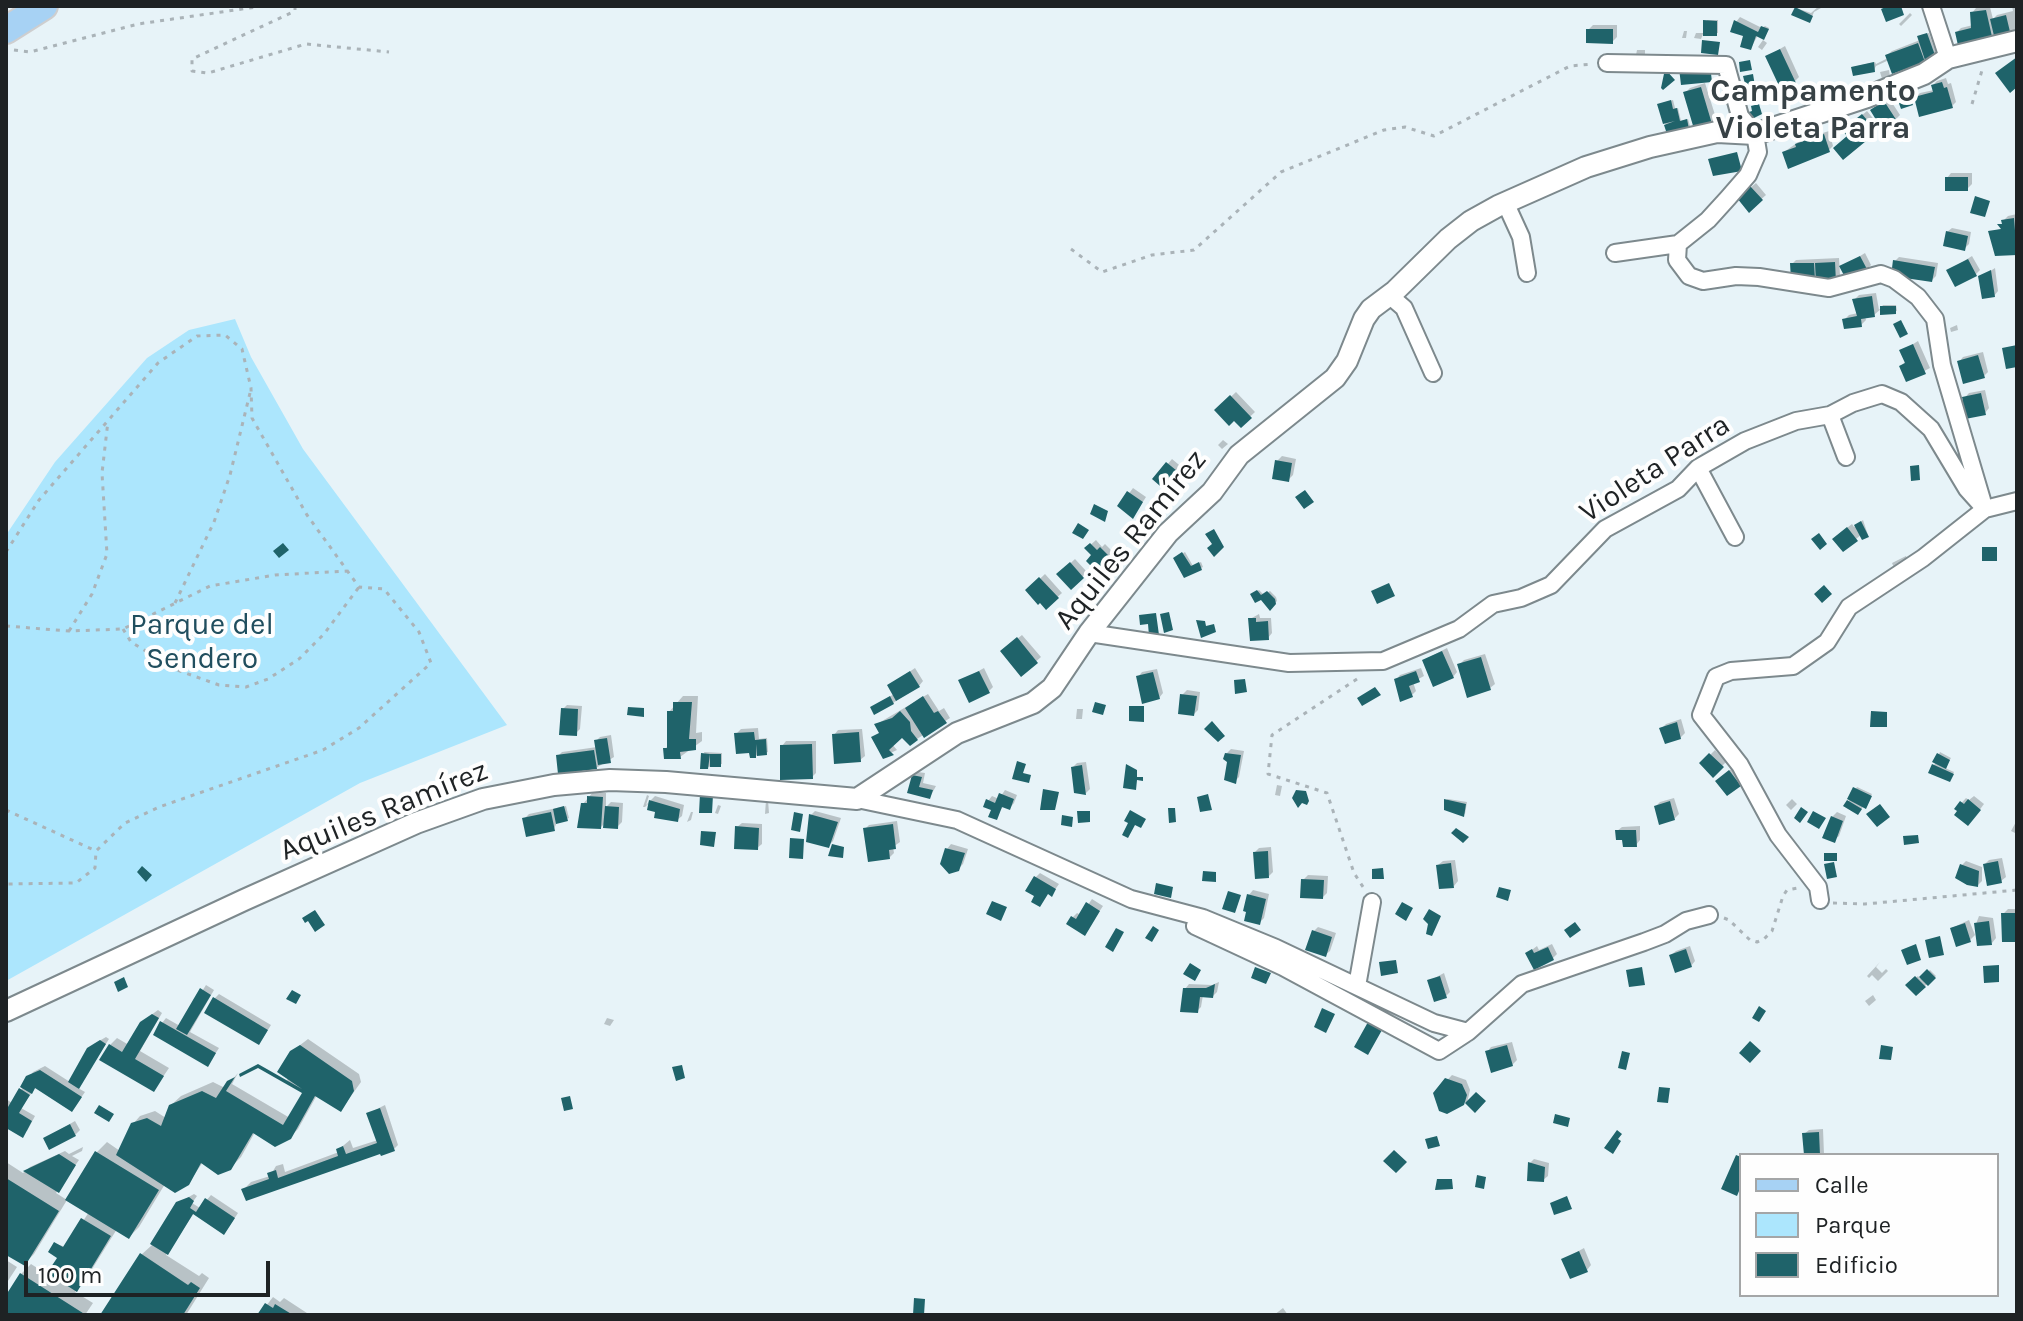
<!DOCTYPE html>
<meta charset="utf-8">
<style>
body{margin:0}
#map{position:relative;width:2023px;height:1321px;overflow:hidden;background:#e7f3f8;font-family:Karla,sans-serif}
canvas{display:block}
.frame{position:absolute;inset:0;border:8px solid #1e2224;pointer-events:none}
.legend{position:absolute;left:1739px;top:1153px;width:260px;height:144px;box-sizing:border-box;background:#fefefe;border:2px solid #a4a6a7;margin:0;padding:10px 14px;list-style:none;font-size:24px;color:#1e2224}
.legend li{display:flex;align-items:center;gap:16px;height:40px}
.legend b{width:40px;border:2px solid #a4a6a7}
.scale{position:absolute;left:24px;top:1261px;width:246px;height:36px;box-sizing:border-box;border:4px solid #1e2224;border-top:0;padding-left:10px;font-size:24px;line-height:28px;white-space:nowrap;color:#1e2224;-webkit-text-stroke:6px #fefefe;paint-order:stroke}
</style>
<div id="map">
<canvas width="2023" height="1321"></canvas>
<div class="frame"></div>
<ul class="legend">
<li><b style="height:10px;background:#a7d2f4"></b>Calle</li>
<li><b style="height:22px;background:#ace6fd"></b>Parque</li>
<li><b style="height:22px;background:#1f636a"></b>Edificio</li>
</ul>
<div class="scale">100 m</div>
</div>
<script>
const ctx = document.querySelector('canvas').getContext('2d');
ctx.lineJoin = 'round';
function fillPath(path, color) { ctx.fillStyle = color; ctx.fill(path, 'evenodd'); }
const poly = rows => new Path2D(rows.map(r => 'M' + r).join(''));
function strokePath(path, color, width, dash) { ctx.strokeStyle = color; ctx.lineWidth = width; ctx.lineCap = dash ? 'butt' : 'round'; ctx.setLineDash(dash || []); ctx.stroke(path); }
function label(font, color, halo, rows, align = 'center') {
  ctx.font = font + ' Karla,sans-serif'; ctx.lineWidth = 8; ctx.setLineDash([]); ctx.textBaseline = 'middle'; ctx.strokeStyle = halo; ctx.fillStyle = color; for (const [text, x, y, turn = 0] of rows) {
    ctx.save(); ctx.translate(x, y); ctx.rotate((+turn || 0) * Math.PI / 180); ctx.textAlign = isNaN(turn) ? turn : align; if (halo) ctx.strokeText(text, 0, 0); ctx.fillText(text, 0, 0); ctx.restore();
  }
}
const green = poly([
 [235,319,251,357,303,449,507,725,360,783,6,981,6,535,55,462,147,358,189,330]
]);
const shadow = poly([
 [1819,6,1821,8,1814,12,1811,19,1796,8,1811,13],
 [2012,6,2017,6,2017,28,2010,35,1992,39,1957,32,1961,28,1973,25,1972,13,1976,8,1990,7,1993,19,1997,15,2013,11],
 [1910,13,1912,15,1901,26,1899,24],
 [1740,17,1762,28,1765,26,1769,28,1765,36,1758,35,1751,48,1746,35,1736,22],
 [1707,20,1718,20,1718,33,1703,34,1701,39,1694,38,1696,33,1705,33],
 [1593,25,1617,25,1617,37,1612,42,1588,30],
 [1684,31,1687,31,1686,38,1682,38],
 [1929,33,1937,55,1923,60,1889,60,1876,66,1874,70,1853,67,1875,62,1876,64,1888,58,1887,55,1892,51,1920,40,1921,35],
 [1763,40,1767,43,1762,50,1758,47],
 [1785,46,1799,77,1795,81,1768,56],
 [1637,50,1645,50,1645,54,1636,55],
 [1889,70,1890,76,1882,79,1880,72],
 [1946,78,1948,84,1951,83,1956,102,1952,106,1916,99,1912,103,1900,94,1910,91,1913,100,1920,93,1934,90,1933,85,1937,81],
 [1705,83,1716,118,1711,122,1685,93,1690,88],
 [1833,84,1836,89,1829,93,1826,88],
 [1889,98,1900,115,1896,119,1883,128,1881,125,1876,130,1849,126,1867,111,1876,122,1878,120,1877,106],
 [1673,100,1675,108,1678,108,1681,121,1688,119,1690,126,1668,132,1659,104],
 [1829,131,1833,146,1829,150,1784,152,1801,140],
 [1951,173,1972,173,1972,184,1967,189,1947,178],
 [1756,183,1766,195,1749,210,1739,198],
 [2017,214,2017,253,2008,254,1990,232,2004,228,2003,221,2008,216],
 [1952,228,1971,232,1969,244,1965,248,1947,232],
 [1865,253,1871,265,1866,270,1842,267],
 [1972,256,1980,270,1975,275,1948,271],
 [1899,257,1938,263,1936,276,1932,280,1895,261],
 [1839,258,1840,275,1836,280,1792,278,1792,264,1796,260],
 [1995,268,1998,291,1994,296,1981,277],
 [1876,293,1879,310,1883,305,1896,305,1897,311,1882,308,1874,315,1865,316,1866,320,1861,325,1845,319,1849,315,1858,313,1854,300,1859,295],
 [1957,325,1958,330,1951,332,1950,328],
 [1918,341,1930,368,1907,380,1901,366,1906,361,1902,351],
 [1983,352,1988,372,1984,376,1959,362,1963,357],
 [1985,390,1989,408,1985,413,1959,404,1969,393],
 [1236,392,1255,412,1241,425,1217,410],
 [1223,440,1228,444,1222,449,1218,445],
 [1282,456,1296,459,1293,475,1288,480,1277,461],
 [1172,459,1184,469,1167,489,1155,479],
 [1133,488,1146,497,1133,517,1120,506],
 [1863,520,1868,535,1863,538,1861,535,1856,539,1839,534,1852,524,1854,527],
 [1135,534,1141,535,1137,544,1130,538],
 [1096,540,1102,547,1105,544,1118,557,1101,573,1094,555,1087,548],
 [1185,552,1193,566,1201,562,1203,567,1185,576,1177,557],
 [1906,556,1909,563,1895,570,1892,563],
 [1075,559,1087,572,1071,588,1059,574],
 [1045,574,1062,593,1046,607,1028,590],
 [1259,590,1264,595,1270,591,1276,597,1277,601,1270,608,1262,597,1252,595],
 [1259,614,1260,618,1271,618,1272,633,1268,638,1250,619],
 [1022,635,1041,657,1022,674,1007,647],
 [1447,648,1457,672,1453,677,1424,660],
 [1485,654,1495,684,1490,688,1459,665,1464,660],
 [915,668,923,681,919,686,893,703,874,706,894,694,890,685],
 [984,668,993,687,988,692,961,681],
 [1421,668,1424,676,1413,682,1416,691,1412,695,1396,680,1400,675],
 [1157,669,1163,693,1159,698,1138,677,1142,672],
 [1187,690,1200,692,1198,710,1194,714,1182,695],
 [928,694,939,711,944,708,950,718,917,739,902,735,892,744,897,750,884,756,874,738,881,732,877,724],
 [683,696,698,696,696,733,702,732,702,741,680,757,665,749,669,745,669,712],
 [567,705,582,706,580,729,576,733,563,709],
 [1077,709,1083,709,1082,719,1076,719],
 [1681,719,1685,733,1680,738,1662,728,1666,724],
 [758,728,759,739,767,738,768,752,755,756,736,734,741,729],
 [862,729,865,756,860,760,834,735,838,730],
 [611,735,614,757,596,768,558,756,562,752,597,747,596,741,600,737],
 [786,741,816,741,816,773,812,777,782,746],
 [1231,749,1244,751,1239,777,1235,781,1226,754],
 [1715,750,1726,762,1713,775,1702,763],
 [704,752,722,753,722,764,708,767],
 [1940,752,1951,758,1945,768,1954,772,1951,778,1931,772],
 [1086,762,1090,789,1086,793,1076,791,1073,767,1077,763],
 [1734,767,1744,780,1740,784,1722,776],
 [918,772,925,773,923,783,936,786,930,797,910,792,914,776],
 [1277,785,1282,786,1280,796,1275,795],
 [1857,787,1872,794,1860,811,1846,805],
 [1005,790,1017,795,1014,803,1010,808,1004,805,996,817,988,801,992,796,999,799],
 [593,792,606,793,606,807,611,802,623,803,622,822,617,827,606,822,601,827,583,804],
 [647,795,649,796,646,805,655,796,684,805,682,816,677,820,658,810,651,801,645,807,643,807],
 [1974,796,1984,804,1972,820,1957,808,1966,798,1969,800],
 [1674,798,1679,814,1674,819,1656,806,1660,802],
 [1448,799,1467,802,1465,814,1446,800],
 [1792,799,1797,804,1791,810,1786,805],
 [766,800,768,800,769,813,765,814],
 [718,805,721,806,718,814,715,813],
 [566,806,569,818,557,822,554,829,524,819,529,814],
 [815,811,841,818,833,841,828,846,811,815],
 [691,812,693,812,691,820,687,822],
 [1837,812,1846,816,1839,836,1834,840,1832,817],
 [2017,820,2017,834,2011,831],
 [897,821,900,842,893,847,894,853,890,857,865,829,869,825],
 [742,823,762,824,762,844,757,848,737,827],
 [1640,826,1640,840,1636,845,1617,831,1622,827],
 [951,844,968,849,963,864,958,869,947,849],
 [1271,847,1273,872,1269,876,1255,852,1259,848],
 [2002,858,2006,877,2001,881,1985,864,1989,860],
 [1455,860,1458,881,1454,886,1438,865,1443,861],
 [1966,861,1982,867,1982,881,1978,885,1962,865],
 [1040,873,1059,884,1052,894,1049,892,1037,895,1036,877],
 [1308,875,1328,876,1327,893,1323,897,1303,880],
 [1253,890,1269,894,1264,918,1259,923,1249,895],
 [1092,899,1103,906,1085,933,1073,917,1077,913,1081,915],
 [2008,909,2017,909,2017,940,2003,914],
 [1979,916,1993,918,1996,938,1992,943,1976,924],
 [1969,920,1975,935,1970,940,1952,928],
 [1318,927,1336,933,1330,951,1325,955,1314,931],
 [1552,944,1557,954,1553,958,1528,953,1537,946,1539,950],
 [1690,946,1695,961,1691,966,1671,955,1676,951],
 [1880,962,1876,967,1882,973,1886,969,1888,971,1878,981,1872,975,1869,978,1867,976],
 [1930,970,1936,976,1916,994,1908,985,1918,976,1920,979],
 [1444,973,1450,992,1446,996,1429,981],
 [1219,982,1217,992,1213,996,1203,995,1201,1007,1197,1011,1185,989,1189,984,1212,985],
 [206,985,214,990,190,1032,219,1048,208,1065,162,1023,166,1018,180,1026],
 [219,994,271,1025,263,1038,214,999],
 [1873,995,1876,1000,1869,1006,1865,1001],
 [158,1010,162,1013,140,1051,169,1068,154,1090,110,1045,117,1038,129,1045,147,1018],
 [607,1018,614,1020,610,1026,604,1024],
 [106,1037,109,1039,78,1088,85,1092,76,1105,36,1087,21,1108,35,1116,27,1131,6,1125,6,1099,12,1103,33,1072,45,1066,70,1082,94,1044],
 [308,1039,359,1074,361,1082,341,1110,317,1095,298,1129,290,1137,255,1132,241,1157,230,1168,203,1162,188,1184,165,1184,139,1227,129,1237,117,1229,84,1282,75,1292,93,1303,85,1315,6,1315,6,1298,21,1274,31,1264,48,1275,65,1247,56,1255,56,1244,66,1247,89,1212,68,1199,97,1152,107,1142,120,1151,133,1124,140,1116,155,1111,166,1118,170,1106,181,1096,213,1082,225,1088,238,1073,232,1084,290,1118,304,1093,287,1082,291,1052],
 [1512,1042,1517,1060,1512,1065,1487,1052,1491,1047],
 [1452,1075,1466,1080,1470,1090,1467,1103,1435,1093],
 [385,1105,398,1145,394,1149,244,1189,251,1182,270,1176,276,1166,283,1164,285,1172,339,1152,338,1150,350,1140,353,1148,378,1140,369,1113],
 [75,1121,80,1130,75,1135,45,1138],
 [1823,1129,1824,1154,1806,1155,1804,1134,1809,1130],
 [83,1147,82,1151,72,1156,79,1160,56,1193,67,1200,34,1254,24,1264,6,1252,6,1162,23,1173,30,1167,65,1151,69,1154],
 [1534,1159,1549,1163,1548,1176,1543,1180,1530,1163],
 [194,1194,197,1196,192,1203,200,1208,211,1195,238,1213,228,1228,194,1213,166,1255,199,1276,202,1273,209,1278,186,1315,103,1315,141,1255,152,1245,178,1203],
 [1584,1248,1591,1265,1587,1270,1564,1259],
 [6,1260,17,1267,6,1284],
 [273,1297,280,1302,284,1298,310,1315,259,1315],
 [1283,1308,1288,1315,1274,1315]
]);
const building = poly([
 [1888,6,1901,6,1904,15,1886,22,1881,9],
 [1795,7,1813,16,1810,23,1791,15],
 [1986,10,1993,41,1959,50,1955,32,1971,28,1970,12],
 [2006,15,2011,36,1995,40,1990,19],
 [1703,20,1717,21,1717,36,1703,36],
 [1734,20,1758,32,1761,26,1769,29,1764,40,1756,36,1751,50,1740,47,1743,36,1730,32],
 [1586,29,1613,29,1613,44,1586,43],
 [1927,33,1936,58,1927,66,1917,36],
 [1702,40,1720,42,1718,55,1701,53],
 [1918,43,1925,62,1892,74,1885,55],
 [1780,49,1796,83,1781,90,1765,56],
 [2017,57,2017,87,2010,93,1995,73],
 [1750,60,1752,70,1740,72,1739,62],
 [1874,62,1875,72,1853,76,1851,67],
 [1710,65,1712,82,1681,85,1679,68],
 [1665,69,1675,80,1663,90,1661,88],
 [1753,74,1755,86,1746,88,1743,76],
 [1942,82,1944,88,1947,87,1953,108,1919,117,1914,97,1933,92,1931,85],
 [1701,87,1712,124,1694,129,1683,92],
 [1758,89,1760,102,1746,104,1744,91],
 [1908,91,1913,105,1901,109,1896,95],
 [1671,100,1673,109,1677,108,1680,121,1687,119,1689,129,1667,134,1664,125,1675,121,1663,124,1657,104],
 [1884,101,1897,121,1883,131,1870,110],
 [1759,104,1762,114,1748,121,1746,113,1752,111,1751,106],
 [1862,114,1877,132,1843,160,1833,148,1847,136,1842,130],
 [1824,134,1830,152,1788,169,1782,152,1796,147,1795,144],
 [1737,152,1742,171,1713,176,1708,159],
 [1945,177,1968,177,1968,191,1945,191],
 [1750,186,1763,200,1749,213,1737,198],
 [1975,196,1990,201,1985,217,1970,213],
 [2014,218,2017,255,1995,256,1988,231,2001,229,1997,224,2002,224,2001,220],
 [1946,231,1968,236,1965,251,1943,246],
 [1860,256,1868,271,1847,281,1839,266],
 [1968,259,1977,276,1955,287,1946,270],
 [1893,260,1935,267,1932,282,1891,276],
 [1835,262,1836,282,1816,283,1815,263],
 [1790,263,1814,263,1815,280,1791,280],
 [1991,270,1995,297,1982,299,1978,276],
 [1872,296,1875,317,1861,319,1862,327,1844,329,1842,319,1857,316,1852,299],
 [1880,306,1896,306,1896,314,1880,315],
 [1901,320,1908,334,1900,338,1893,324],
 [1913,344,1926,374,1906,382,1899,366,1905,363,1899,350],
 [2017,345,2017,367,2006,369,2002,348],
 [1978,355,1985,378,1963,384,1957,361],
 [1981,393,1986,415,1960,420,1956,403,1963,402,1962,397],
 [1230,395,1252,418,1241,428,1234,421,1229,426,1214,410],
 [1275,460,1292,463,1289,482,1272,479],
 [1166,462,1182,475,1167,492,1152,479],
 [1919,465,1920,480,1911,481,1910,466],
 [1305,490,1314,502,1304,509,1295,497],
 [1127,491,1143,502,1133,519,1117,506],
 [1094,504,1108,511,1105,522,1090,514],
 [1861,521,1869,537,1862,540,1854,525],
 [1078,523,1089,530,1083,539,1072,533],
 [1847,527,1858,541,1843,552,1832,539],
 [1214,529,1224,547,1214,557,1207,548,1212,544,1205,534],
 [1819,533,1827,544,1820,550,1811,539],
 [283,543,289,550,279,558,273,551],
 [1090,543,1097,550,1100,547,1115,562,1101,576,1086,561,1091,555,1084,548],
 [1982,547,1997,547,1997,561,1982,561],
 [1182,552,1191,566,1199,562,1202,570,1184,578,1173,558],
 [1070,562,1084,578,1071,590,1056,574],
 [1039,577,1059,598,1046,610,1040,603,1038,605,1025,590],
 [1389,583,1395,596,1377,604,1371,591],
 [1824,585,1832,594,1822,603,1814,594],
 [1257,590,1261,595,1267,591,1275,599,1276,604,1270,611,1261,600,1255,603,1250,594],
 [1169,612,1173,630,1164,633,1160,614],
 [1156,613,1159,635,1149,636,1148,624,1140,625,1139,615],
 [1248,618,1256,618,1256,622,1268,621,1269,640,1250,641],
 [1196,620,1205,621,1206,626,1214,624,1216,632,1201,638],
 [1017,637,1038,663,1021,677,1000,651],
 [1442,651,1454,678,1433,687,1422,660],
 [1481,657,1491,690,1467,698,1457,664],
 [910,671,920,687,896,701,887,685],
 [979,671,990,693,969,703,958,680],
 [1416,671,1420,682,1409,686,1413,697,1400,702,1394,679],
 [1153,672,1160,699,1142,704,1136,676],
 [1245,679,1247,692,1235,694,1234,680],
 [1375,687,1381,695,1362,706,1357,698],
 [1180,694,1197,696,1194,716,1178,714],
 [890,696,894,704,874,715,870,707],
 [923,696,934,713,938,711,947,723,924,738,905,708],
 [673,702,692,702,689,739,696,739,696,750,680,752,681,759,664,759,663,748,667,748,667,711,673,711],
 [1095,702,1106,705,1103,715,1092,712],
 [1129,706,1144,706,1144,722,1129,721],
 [628,707,644,708,644,717,627,715],
 [561,708,578,709,577,736,559,735],
 [900,711,910,722,911,731,918,740,910,746,902,738,889,750,894,755,883,759,871,737,879,733,874,724,892,718],
 [1871,711,1887,712,1887,727,1870,727],
 [1212,721,1225,736,1218,742,1204,729],
 [1677,722,1681,739,1665,744,1659,728],
 [754,732,755,740,766,739,767,755,757,756,756,744,756,758,750,758,749,753,736,754,734,733],
 [859,732,861,762,834,764,832,734],
 [607,738,611,763,598,765,594,740],
 [812,744,813,779,780,780,780,745],
 [594,750,597,769,558,774,556,755],
 [701,753,710,754,708,769,700,769],
 [1225,753,1241,755,1236,784,1224,780,1227,762,1223,759],
 [1709,753,1724,767,1713,778,1699,763],
 [1937,753,1950,760,1946,769,1932,762],
 [710,754,721,754,721,767,710,767],
 [1017,761,1026,764,1023,773,1031,775,1029,783,1012,779],
 [1126,764,1137,770,1137,777,1143,777,1143,781,1137,780,1136,790,1123,788],
 [1932,764,1954,774,1950,782,1928,773],
 [1082,765,1086,795,1074,793,1071,767],
 [1729,770,1741,786,1727,796,1715,781],
 [912,775,922,777,919,787,933,790,930,799,907,793],
 [1853,787,1872,796,1866,809,1847,799],
 [1043,789,1059,792,1055,810,1040,810],
 [1296,790,1306,791,1309,801,1307,805,1302,803,1298,808,1292,798],
 [999,793,1014,799,1010,810,1002,807,997,820,988,817,991,810,983,807,986,799,995,803],
 [700,794,713,795,712,813,699,813],
 [1208,794,1212,810,1200,812,1197,797],
 [587,796,603,797,601,829,577,828,581,803,587,803],
 [1444,799,1466,804,1464,817,1444,810],
 [1968,799,1981,810,1968,826,1954,815,1957,811,1954,809,1960,801,1964,804],
 [649,800,680,809,678,822,654,818,655,812,647,810],
 [1847,800,1862,809,1858,815,1843,806],
 [1670,801,1675,820,1659,825,1654,806],
 [1880,804,1890,817,1877,827,1866,814],
 [564,806,568,821,556,824,553,809],
 [605,806,619,807,618,829,603,828],
 [1801,807,1808,812,1800,823,1794,818],
 [1168,808,1175,808,1176,822,1169,823],
 [1130,810,1146,819,1141,828,1135,825,1128,838,1122,835,1128,823,1124,821],
 [1077,811,1090,811,1090,822,1078,823],
 [1813,811,1826,818,1819,829,1807,822],
 [551,812,555,831,526,837,522,818],
 [794,812,803,814,800,832,791,830],
 [809,814,838,822,829,848,806,842],
 [1062,815,1073,817,1072,827,1061,825],
 [1831,816,1843,821,1835,843,1822,838],
 [893,824,896,849,889,850,890,859,868,862,863,828],
 [735,826,759,828,758,850,734,849],
 [1456,828,1469,837,1463,843,1451,833],
 [1615,830,1636,830,1637,847,1623,847,1622,840,1616,840],
 [701,831,716,832,714,847,700,845],
 [1918,835,1919,843,1904,845,1903,836],
 [790,838,804,839,803,859,789,858],
 [832,844,844,847,843,858,828,856],
 [945,848,965,853,959,871,949,874,940,864],
 [1268,851,1269,878,1255,879,1253,852],
 [1824,853,1837,853,1837,861,1824,861],
 [1998,861,2002,883,1987,886,1983,864],
 [1834,862,1837,877,1827,879,1824,864],
 [1451,863,1454,888,1439,889,1436,865],
 [1960,864,1979,871,1978,887,1967,885,1955,878],
 [142,866,152,875,146,882,137,872],
 [1383,868,1384,879,1372,879,1372,869],
 [1203,871,1216,872,1216,882,1202,881],
 [1034,876,1056,889,1052,897,1048,894,1040,907,1031,902,1034,896,1025,891],
 [1301,879,1324,880,1323,899,1300,898],
 [1156,883,1173,887,1171,898,1154,894],
 [1499,887,1511,890,1508,901,1496,897],
 [1228,891,1241,895,1235,913,1222,909],
 [1247,894,1266,899,1260,925,1244,921,1246,912,1243,911],
 [992,901,1007,907,1001,921,986,914],
 [1086,902,1100,911,1085,936,1066,924,1071,916,1076,919],
 [1402,902,1413,908,1406,921,1395,914],
 [1429,909,1441,916,1432,936,1426,934,1428,924,1423,919],
 [315,910,325,925,315,932,308,921,305,923,302,918],
 [2001,913,2017,913,2017,942,2002,942],
 [1989,921,1992,945,1977,946,1974,923],
 [1575,922,1581,930,1570,938,1564,930],
 [1965,923,1971,942,1956,947,1950,928],
 [1153,926,1159,930,1152,942,1145,938],
 [1116,928,1124,932,1113,952,1105,947],
 [1312,930,1332,937,1326,957,1305,950],
 [1940,936,1944,955,1929,958,1925,940],
 [1916,944,1921,960,1907,965,1901,950],
 [1548,947,1554,960,1534,970,1525,953,1532,949,1534,953],
 [1686,949,1692,967,1675,973,1669,955],
 [1396,960,1398,973,1381,976,1379,962],
 [1190,963,1201,970,1195,981,1183,974],
 [1999,965,1999,982,1984,983,1983,966],
 [1255,967,1271,973,1266,984,1251,978],
 [1642,967,1645,985,1629,987,1626,970],
 [1927,969,1936,978,1928,986,1919,977],
 [1440,976,1447,998,1434,1002,1427,980],
 [1915,976,1926,987,1916,996,1905,985],
 [124,977,128,987,118,992,114,982],
 [1215,984,1213,998,1200,997,1198,1013,1180,1012,1183,988,1206,988],
 [200,988,211,995,187,1035,176,1029],
 [292,990,301,995,296,1004,286,999],
 [213,997,268,1030,259,1045,204,1013],
 [1759,1006,1766,1011,1759,1022,1752,1018],
 [1322,1008,1335,1014,1326,1033,1314,1027],
 [152,1014,159,1018,135,1059,164,1076,154,1092,99,1060,109,1044,122,1052,140,1022],
 [160,1021,216,1053,208,1067,153,1035],
 [1368,1022,1382,1030,1368,1055,1354,1047],
 [100,1040,106,1044,79,1089,68,1082,87,1048],
 [1750,1041,1761,1051,1750,1063,1739,1053],
 [300,1045,352,1081,354,1091,341,1112,315,1096,291,1139,275,1147,253,1133,231,1170,218,1175,201,1163,189,1185,175,1193,116,1155,131,1123,147,1118,161,1126,169,1105,202,1091,216,1098,227,1081,235,1077,226,1091,283,1125,302,1093,258,1068,240,1077,239,1074,258,1064,302,1089,277,1072,290,1051],
 [1507,1045,1513,1066,1491,1073,1485,1051],
 [1881,1045,1893,1047,1891,1060,1879,1059],
 [1622,1051,1630,1053,1626,1070,1618,1068],
 [682,1065,685,1078,676,1081,672,1067],
 [40,1070,82,1097,72,1112,35,1088,32,1094,20,1087,26,1076],
 [1445,1078,1462,1084,1467,1095,1464,1105,1447,1114,1439,1111,1433,1093],
 [1659,1087,1670,1088,1668,1103,1657,1102],
 [19,1088,30,1095,19,1113,32,1121,23,1138,6,1128,6,1106,8,1107],
 [1476,1092,1486,1101,1475,1113,1465,1103],
 [570,1096,573,1109,564,1111,561,1098],
 [99,1105,114,1114,109,1122,94,1113],
 [380,1108,395,1151,381,1156,380,1154,246,1201,241,1189,269,1179,267,1173,276,1170,278,1178,338,1156,336,1149,343,1146,346,1154,377,1143,366,1113],
 [1555,1114,1570,1118,1568,1127,1553,1123],
 [70,1124,76,1136,49,1150,43,1138],
 [1617,1130,1622,1134,1618,1139,1621,1141,1613,1154,1604,1148],
 [1819,1132,1820,1155,1804,1155,1802,1133],
 [1437,1136,1440,1146,1428,1149,1425,1139],
 [1394,1150,1407,1162,1396,1173,1383,1161],
 [95,1151,159,1190,129,1239,65,1200],
 [59,1154,76,1165,59,1193,23,1171],
 [1736,1155,1741,1157,1741,1186,1737,1196,1721,1189],
 [1528,1162,1545,1167,1544,1182,1527,1181],
 [1477,1175,1486,1177,1484,1189,1475,1187],
 [6,1178,59,1211,25,1266,6,1255],
 [1437,1179,1452,1179,1453,1189,1435,1190],
 [1567,1196,1572,1209,1554,1215,1550,1203],
 [189,1197,194,1201,190,1208,196,1212,205,1198,235,1218,224,1235,193,1214,168,1255,150,1244,176,1202],
 [81,1218,111,1236,77,1292,47,1273,57,1258,48,1252,54,1242,63,1247],
 [1579,1251,1588,1272,1570,1279,1561,1259],
 [140,1253,188,1285,191,1282,200,1288,183,1315,100,1315],
 [20,1273,86,1315,6,1315,6,1295],
 [914,1298,925,1299,924,1315,913,1315],
 [265,1303,273,1308,275,1304,293,1315,257,1315]
]);
const path = poly([
 [295,6,295,11,192,59,192,71,208,73,306,44,389,52],
 [14,50,30,52,138,24,263,6],
 [1972,104,1983,67],
 [1071,249,1102,272,1152,255,1194,250,1281,172,1384,130,1405,127,1434,136,1570,66,1593,64],
 [6,552,39,500,158,363,197,336,225,335,242,349,251,388,252,418,307,515,359,587,384,589,419,632,431,663,359,728,323,750,159,807,125,823,96,851,95,868,76,883,6,884],
 [175,603,214,522,230,475,250,393],
 [6,626,69,631,123,629,210,586,275,575,347,571],
 [123,629,131,642,177,670,219,685,246,687,268,679,299,659,324,634,359,587],
 [69,631,92,594,107,554,102,473,108,421],
 [1357,679,1272,735,1268,774,1327,793,1354,873,1365,890],
 [6,810,96,851],
 [1833,903,1865,904,2017,890],
 [1724,918,1729,920,1750,940,1757,942,1764,939,1772,931,1783,896,1787,890,1798,888]
]);
const minor = poly([
 [1931,6,1948,58],
 [1607,63,1726,65,1740,116,1755,134,1758,152,1748,175,1728,198,1708,220,1678,244,1677,260,1689,276,1703,281,1736,276,1759,277,1829,288,1881,274,1894,279,1918,297,1935,319,1942,365,1982,500],
 [1505,202,1521,237,1527,273],
 [1615,253,1678,244],
 [1389,295,1404,308,1433,373],
 [1830,415,1846,457],
 [1698,468,1735,537],
 [1089,633,1289,663,1383,661,1459,629,1493,604,1521,598,1551,585,1605,529,1678,489,1698,468,1745,441,1796,421,1830,415,1853,403,1882,394,1901,402,1931,429,1967,489,1985,509],
 [857,799,957,820,1131,899,1203,918,1276,948,1434,1023,1468,1032,1522,984,1644,942,1665,934,1686,921,1709,915],
 [1820,900,1818,887,1778,835,1740,765,1701,715,1716,677,1731,671,1793,666,1827,642,1849,607,1923,558,1985,509,2017,501],
 [1195,926,1283,967,1439,1051,1468,1032],
 [1357,986,1372,902]
]);
const tertiary = poly([
 [6,1011,244,900,416,823,483,799,554,785,610,780,666,782,857,799,957,733,1033,703,1052,688,1089,633,1168,533,1212,492,1239,455,1335,378,1347,361,1364,319,1371,309,1395,291,1448,239,1471,221,1498,206,1586,167,1650,147,1717,132,1755,134,1867,97,1924,74,1948,58,2017,41]
]);
const primary = poly([
 [6,30,44,6]
]);
const streetNames = [
 ["Violeta Parra",1655,469,-33],
 ["Aquiles Ramírez",1131,540,-51],
 ["Aquiles Ramírez",384,811,-22]
];
const parkNames = [
 ["Parque del",202,625],
 ["Sendero",202,659]
];
const neighbourhoodNames = [
 ["Campamento",1813,92],
 ["Violeta Parra",1813,129]
];
fillPath(green, '#ace6fd');
fillPath(shadow, '#0003');
fillPath(building, '#1f636a');
strokePath(minor, '#7d898d', 20);
strokePath(tertiary, '#7d898d', 24);
strokePath(primary, '#cececf', 30);
strokePath(path, '#aab3b8', 3, [4, 6]);
strokePath(minor, '#fff', 16);
strokePath(tertiary, '#fff', 20);
strokePath(primary, '#a7d2f4', 26);
label('30px', '#1e2224', '#fefefe', streetNames);
label('30px', '#204e5e', '#fefefe', parkNames);
label('bold 32px', '#374145', '#fefefe', neighbourhoodNames);
</script>
